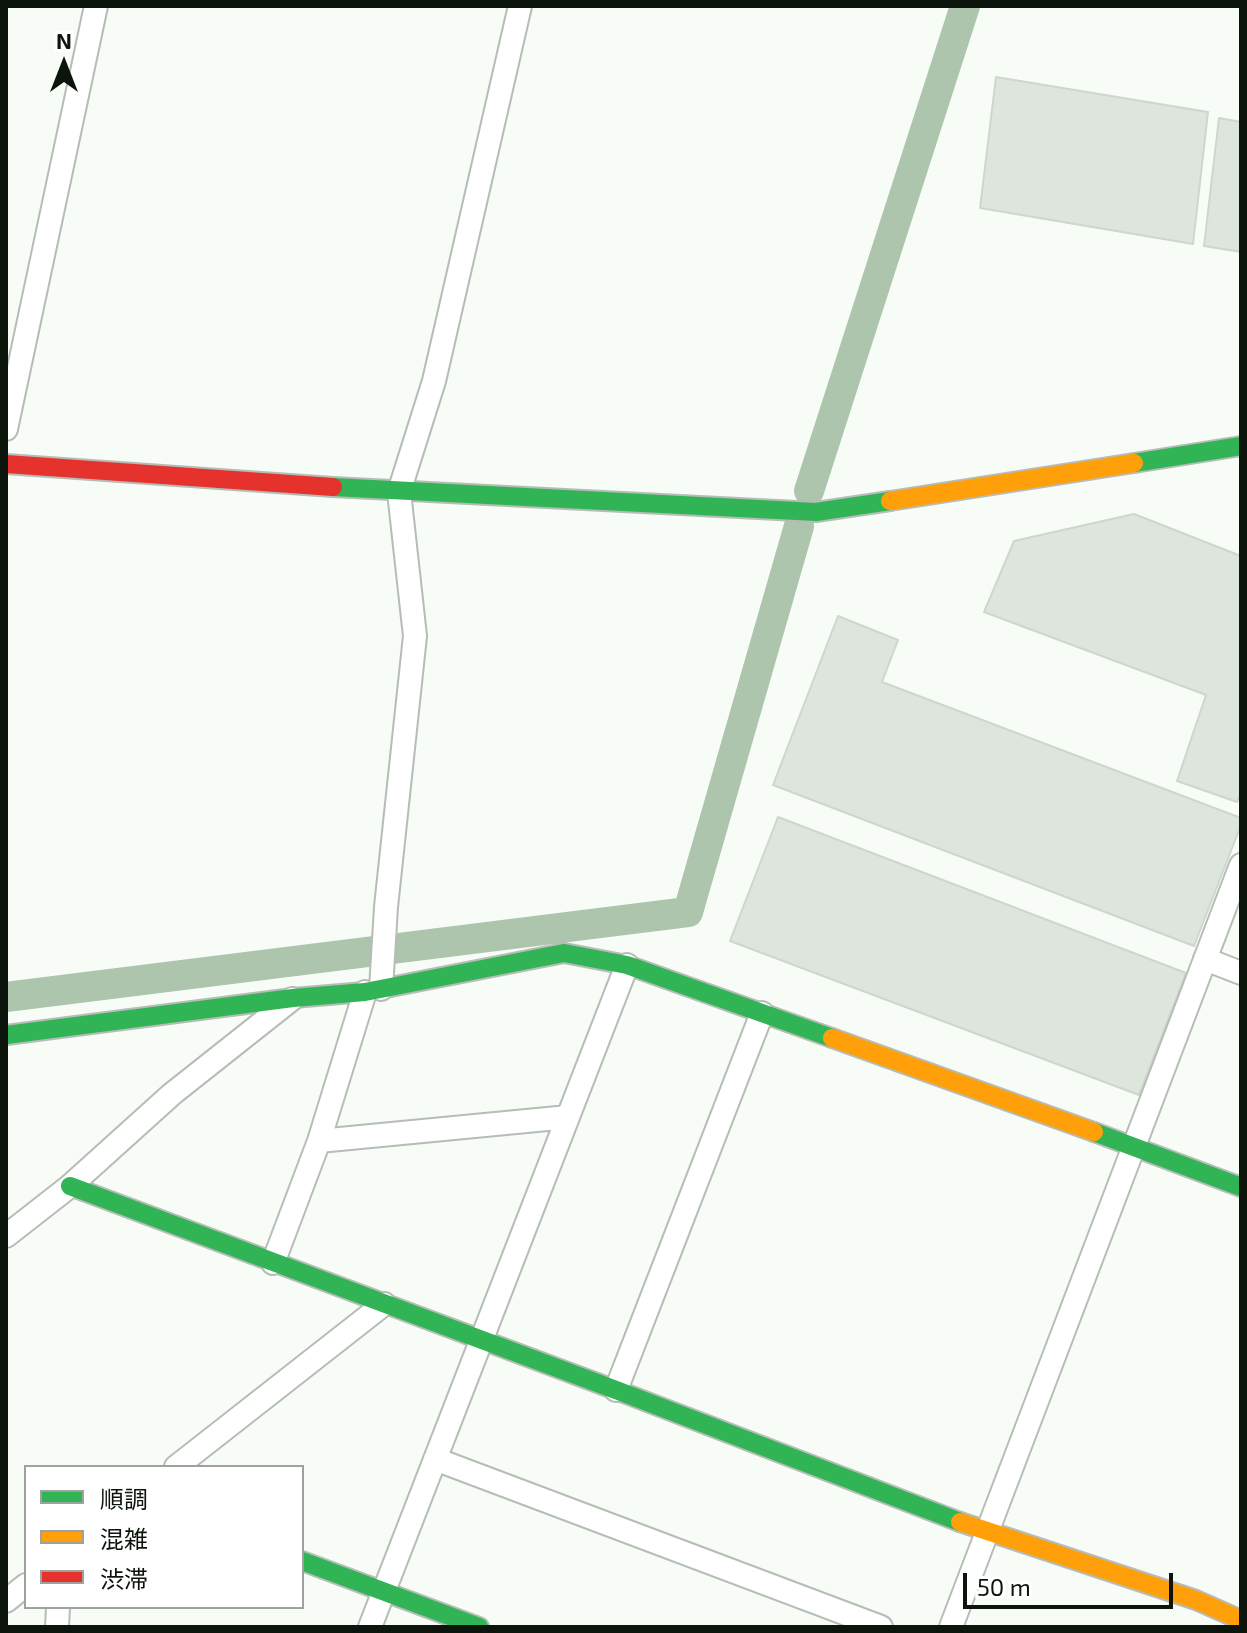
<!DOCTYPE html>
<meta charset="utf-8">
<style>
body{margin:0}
#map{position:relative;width:1247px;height:1633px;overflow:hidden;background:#f7fcf7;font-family:"Exo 2","Noto Sans JP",sans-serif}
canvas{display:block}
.frame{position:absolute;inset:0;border:8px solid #0c150c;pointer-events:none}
.legend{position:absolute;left:24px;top:1465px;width:280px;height:144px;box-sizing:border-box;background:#fff;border:2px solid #9ea19e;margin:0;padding:10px 14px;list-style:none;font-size:24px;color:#0c150c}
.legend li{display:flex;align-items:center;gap:16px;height:40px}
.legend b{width:40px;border:2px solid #9ea19e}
.north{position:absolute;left:24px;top:24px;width:80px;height:80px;-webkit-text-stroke:6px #fff;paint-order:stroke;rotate:0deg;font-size:22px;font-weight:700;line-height:32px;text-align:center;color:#0c150c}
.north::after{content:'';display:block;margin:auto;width:28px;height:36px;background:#0c150c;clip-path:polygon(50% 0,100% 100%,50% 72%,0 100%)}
.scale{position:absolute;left:963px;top:1573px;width:210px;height:36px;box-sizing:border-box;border:4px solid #0c150c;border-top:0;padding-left:10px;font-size:24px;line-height:28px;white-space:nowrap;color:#0c150c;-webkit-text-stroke:6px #fff;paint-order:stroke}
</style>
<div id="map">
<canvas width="1247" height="1633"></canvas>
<div class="frame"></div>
<ul class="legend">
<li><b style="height:10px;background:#30b455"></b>順調</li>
<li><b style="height:10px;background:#ff9f0a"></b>混雑</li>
<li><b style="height:10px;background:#e5322d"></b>渋滞</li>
</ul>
<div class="north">N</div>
<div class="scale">50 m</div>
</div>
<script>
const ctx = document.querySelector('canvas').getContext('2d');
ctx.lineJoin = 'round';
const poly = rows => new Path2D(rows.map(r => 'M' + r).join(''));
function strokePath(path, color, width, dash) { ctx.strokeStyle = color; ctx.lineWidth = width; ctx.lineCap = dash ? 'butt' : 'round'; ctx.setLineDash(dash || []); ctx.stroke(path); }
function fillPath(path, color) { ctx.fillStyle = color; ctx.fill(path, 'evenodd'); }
const canal = poly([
 [809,491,965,6],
 [6,997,688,912,799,526]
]);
const building = poly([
 [996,77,1208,112,1193,244,980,208,996,77],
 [1219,118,1241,122,1241,252,1204,246,1219,118],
 [1134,514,1241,556,1241,793,1237,802,1177,781,1206,695,984,612,1014,541,1134,514],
 [838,616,898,640,882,682,1241,818,1241,825,1194,946,773,785,838,616],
 [778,817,1186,973,1139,1095,730,941,778,817]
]);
const street = poly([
 [6,429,96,6],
 [1205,959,1241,973],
 [381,989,386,907,415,636,399,492,434,381,520,6],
 [319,1141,568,1117],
 [6,1236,70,1186,172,1094,292,999],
 [273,1263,319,1141,365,992],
 [616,1390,762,1013],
 [435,1459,881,1627],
 [176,1467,384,1304],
 [6,1601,26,1585],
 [57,1627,58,1607],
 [370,1627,627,965],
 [951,1627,1241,865]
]);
const fast = poly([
 [1134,463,1241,446],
 [333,487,816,512,890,501],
 [6,1035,293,998,365,992,564,953,627,965,832,1038],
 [1094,1132,1241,1187],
 [70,1186,616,1390,960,1522],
 [302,1561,479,1627]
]);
const slow = poly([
 [890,501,1134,463],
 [832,1038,1094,1132],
 [960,1522,1196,1600,1241,1620]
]);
const jam = poly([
 [6,464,333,487]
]);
strokePath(canal, '#adc4ad', 30);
fillPath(building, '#dde5dd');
strokePath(building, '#ced6ce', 2);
strokePath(street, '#b6bcb6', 26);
strokePath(fast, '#b6bcb6', 22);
strokePath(slow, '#b6bcb6', 22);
strokePath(jam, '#b6bcb6', 22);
strokePath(street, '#fefffe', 22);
strokePath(fast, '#30b455', 18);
strokePath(slow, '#ff9f0a', 18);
strokePath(jam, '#e5322d', 18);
</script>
